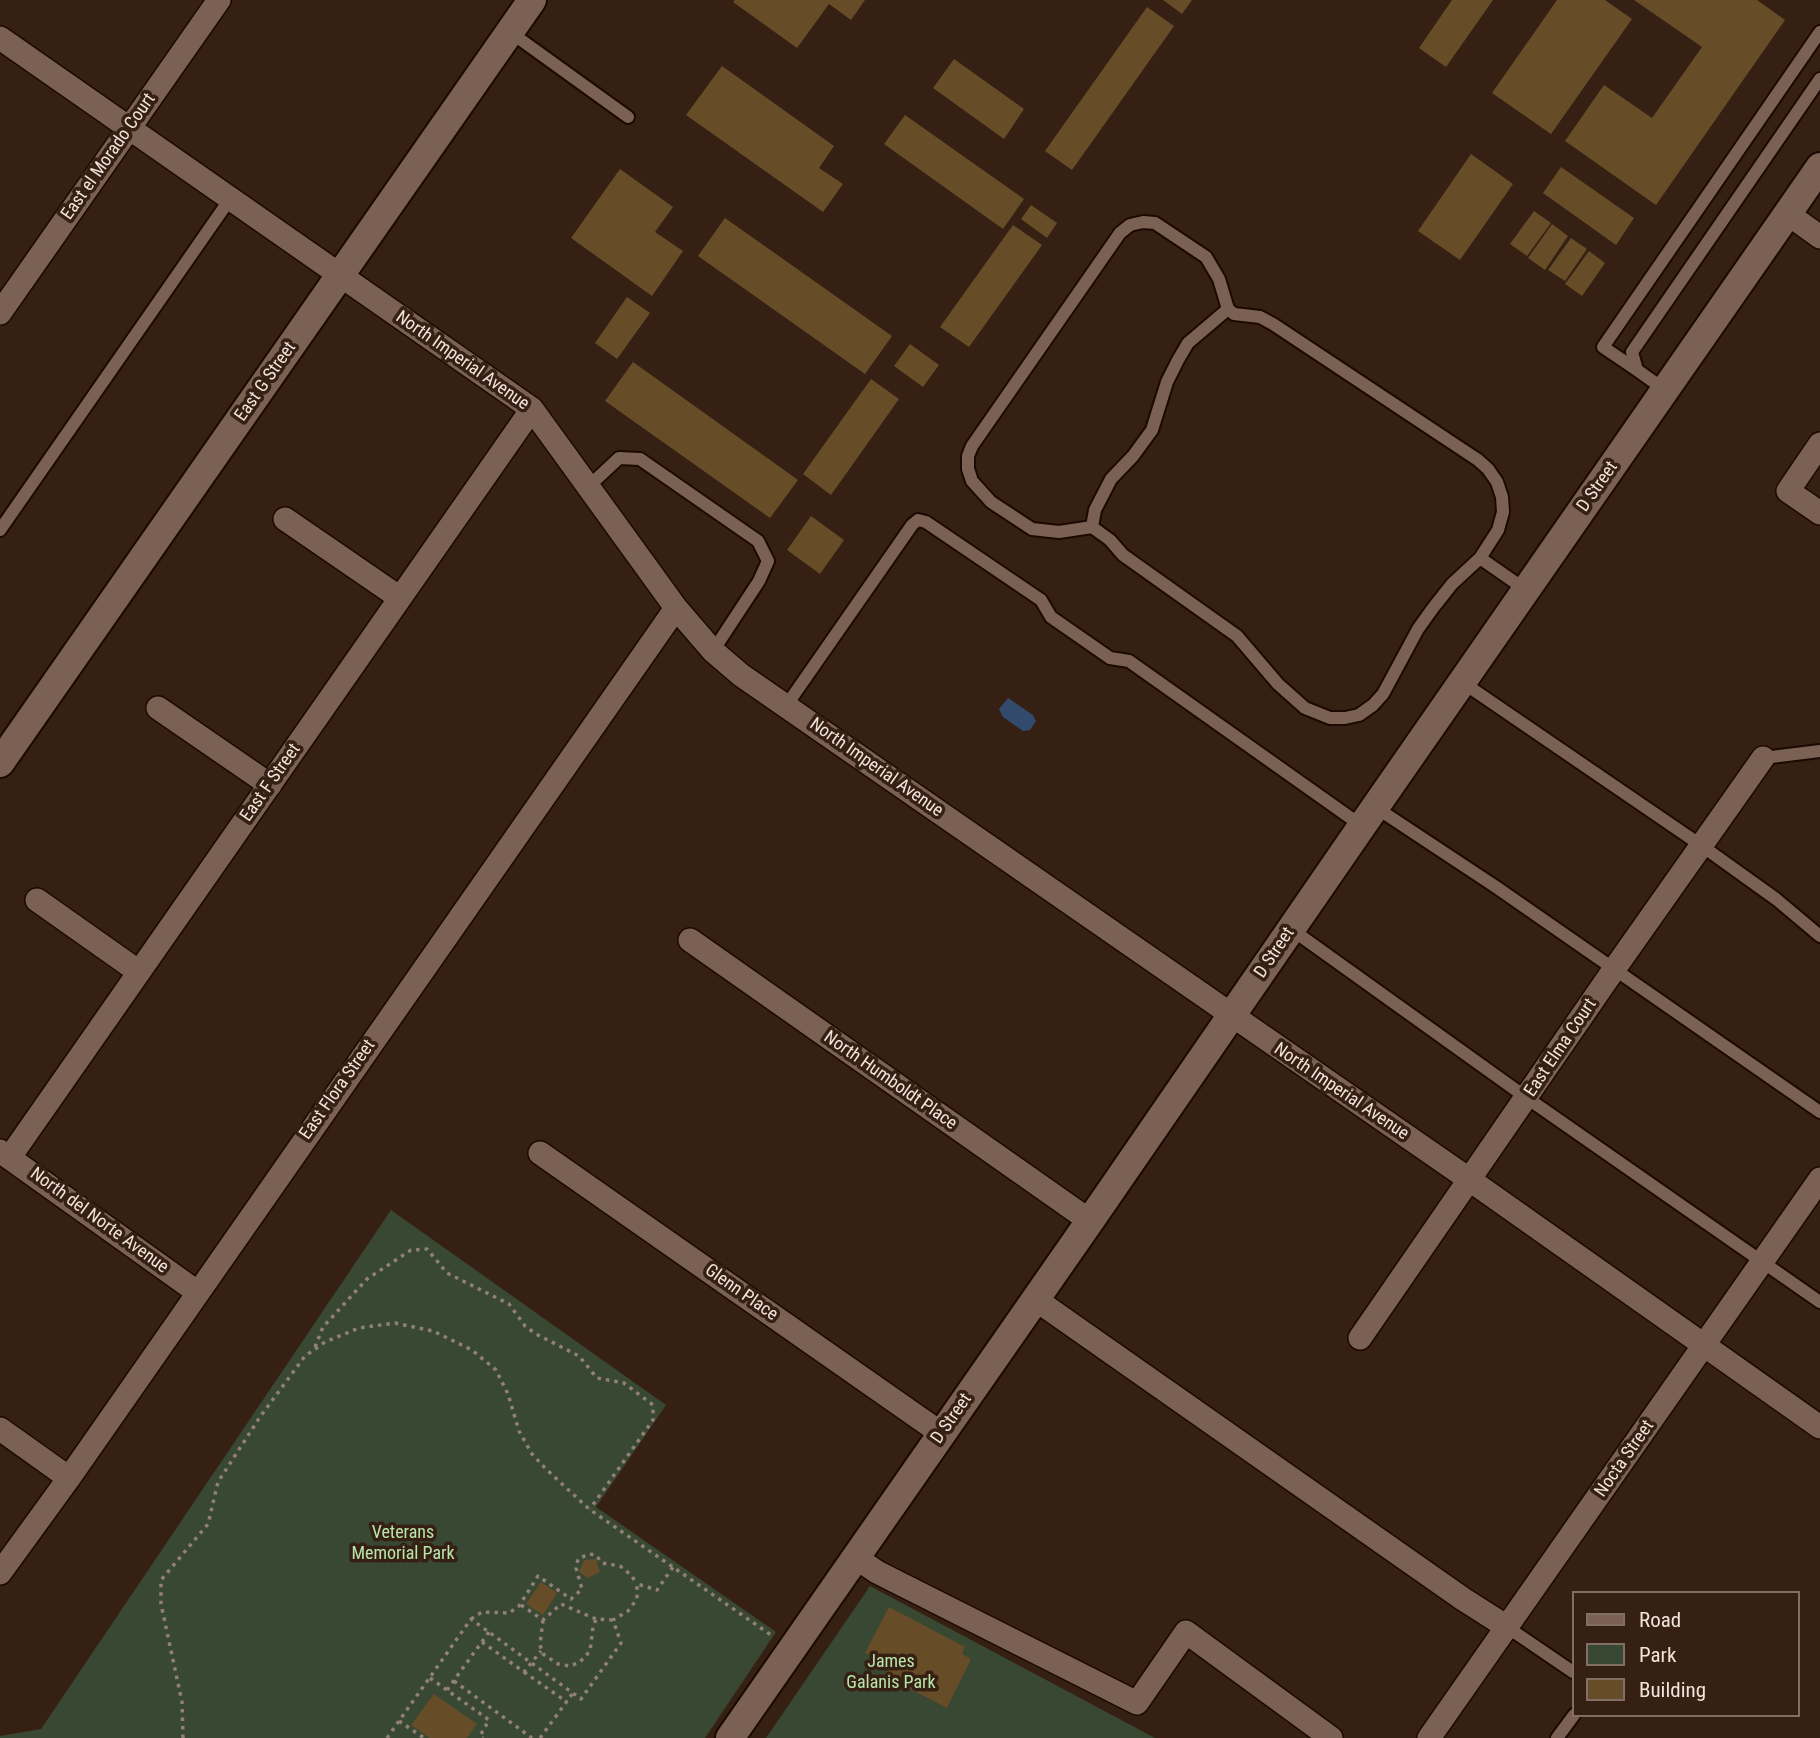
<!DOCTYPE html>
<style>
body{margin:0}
#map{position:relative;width:1820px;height:1738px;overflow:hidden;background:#362014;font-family:"Roboto Condensed",sans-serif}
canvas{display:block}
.legend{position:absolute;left:1572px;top:1591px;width:228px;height:126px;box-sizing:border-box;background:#362014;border:2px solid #816e64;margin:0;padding:9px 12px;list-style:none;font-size:21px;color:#f2e3db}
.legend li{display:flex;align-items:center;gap:14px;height:35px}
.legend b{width:35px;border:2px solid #816e64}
</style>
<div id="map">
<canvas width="1820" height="1738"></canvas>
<ul class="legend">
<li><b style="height:9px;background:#7a6153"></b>Road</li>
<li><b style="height:19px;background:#384833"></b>Park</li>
<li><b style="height:19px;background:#664c27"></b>Building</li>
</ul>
</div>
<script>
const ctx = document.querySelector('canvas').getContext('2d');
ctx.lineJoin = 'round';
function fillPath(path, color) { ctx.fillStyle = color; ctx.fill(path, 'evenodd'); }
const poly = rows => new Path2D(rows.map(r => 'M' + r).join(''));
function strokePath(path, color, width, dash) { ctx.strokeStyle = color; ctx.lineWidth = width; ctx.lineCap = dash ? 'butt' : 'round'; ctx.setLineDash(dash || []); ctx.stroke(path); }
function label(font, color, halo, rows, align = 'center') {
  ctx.font = font + ' "Roboto Condensed",sans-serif'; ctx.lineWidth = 7; ctx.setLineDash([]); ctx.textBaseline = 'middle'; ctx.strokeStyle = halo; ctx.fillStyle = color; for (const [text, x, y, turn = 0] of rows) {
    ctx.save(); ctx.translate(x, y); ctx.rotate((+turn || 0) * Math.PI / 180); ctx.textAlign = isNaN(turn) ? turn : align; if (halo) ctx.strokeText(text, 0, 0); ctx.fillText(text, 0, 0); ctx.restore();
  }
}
const green = poly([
 [391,1210,666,1405,596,1507,776,1632,705,1738,0,1738,0,1736,41,1729],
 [870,1586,1155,1738,766,1738]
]);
const water = poly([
 [1008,698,1033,715,1036,721,1030,730,1023,731,1003,717,999,709]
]);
const building = poly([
 [735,0,865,0,851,20,829,4,797,48,733,2],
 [1163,0,1192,0,1182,14],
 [1452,0,1493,0,1446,67,1419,48],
 [1557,0,1605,0,1632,19,1551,134,1492,93],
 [1634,0,1757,0,1785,20,1656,205,1565,141,1604,85,1652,118,1702,47],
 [1147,7,1174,26,1072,170,1045,151],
 [954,59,1024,109,1004,139,933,88],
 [722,66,834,146,819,168,843,184,823,212,686,115],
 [905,115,1024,199,1003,229,884,144],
 [1471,154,1513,184,1460,260,1418,231],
 [1561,167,1634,218,1616,245,1543,193],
 [620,169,673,207,655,232,683,251,652,296,571,238],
 [1031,205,1057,223,1047,238,1021,219],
 [1534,211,1551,223,1527,256,1510,244],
 [725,218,892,336,865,374,698,256],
 [1552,224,1568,236,1545,270,1528,258],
 [1013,225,1042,245,969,347,940,327],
 [1571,238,1587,249,1565,281,1548,270],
 [1589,251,1605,263,1582,296,1565,284],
 [627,297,650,313,617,359,595,343],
 [910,344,939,365,923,387,894,366],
 [633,362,798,480,770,518,605,401],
 [871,379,899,399,831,495,803,474],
 [811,516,844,540,820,574,787,550],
 [596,1559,600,1572,588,1578,579,1572,584,1560],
 [541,1582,557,1593,543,1615,526,1604],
 [889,1607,965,1647,962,1654,971,1659,947,1708,885,1676,891,1664,865,1653],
 [434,1694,477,1724,467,1738,429,1738,411,1725]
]);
const path = poly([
 [315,1347,323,1327,367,1279,411,1250,427,1249,447,1273,509,1304,525,1326,536,1334,579,1356,597,1378,624,1383,653,1405,653,1420,590,1509],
 [521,1605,543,1620,561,1604,596,1619,613,1620],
 [471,1619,482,1612,509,1613,519,1606,538,1576,571,1599,582,1589,576,1568,578,1559,589,1554,596,1555,602,1563,620,1566,631,1575,637,1584],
 [543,1620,540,1645,543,1654,558,1664,570,1666,580,1662,590,1651,593,1627,596,1619],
 [482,1642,524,1672,541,1651],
 [524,1672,567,1702],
 [430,1678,489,1720,480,1736,483,1738],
 [454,1681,532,1738],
 [447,1690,489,1632],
 [399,1721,424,1738],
 [183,1738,182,1702,161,1604,161,1580,208,1524,218,1482,260,1417,305,1356,325,1342,359,1328,395,1323,433,1331,472,1350,496,1370,508,1394,519,1431,532,1454,546,1469,589,1509,771,1635],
 [387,1738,471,1619,581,1699,621,1643,613,1620,628,1611,637,1599,637,1584,657,1590,673,1567],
 [540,1738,573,1693]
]);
const service = poly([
 [510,32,628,117],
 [1637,370,1603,347,1820,32],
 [1665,390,1637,370,1632,352,1820,79],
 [588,487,619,458,640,459,758,541,768,561,759,581,713,651],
 [1092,527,1095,510,1111,479,1133,456,1152,430,1167,382,1178,360,1188,343,1228,309],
 [0,530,230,199],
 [1480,558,1452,584,1433,608,1418,629,1383,694,1373,705,1359,715,1345,718,1330,718,1305,708,1278,684,1237,636,1123,555,1110,540,1092,527,1059,532,1032,529,991,502,972,481,968,469,968,456,972,446,1120,233,1130,225,1143,222,1155,223,1206,257,1219,279,1228,309,1234,314,1260,317,1273,324,1478,460,1488,469,1497,482,1502,497,1503,512,1498,530,1480,558,1526,590],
 [1462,682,1702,846,1776,899,1820,936],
 [786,706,912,525,918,520,926,522,1041,600,1051,617,1110,658,1129,661,1362,826],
 [1763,758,1820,751],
 [1375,807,1496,887,1820,1112],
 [1291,929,1527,1098,1820,1302],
 [1507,1627,1573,1672],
 [1557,1738,1574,1715]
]);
const minor = poly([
 [0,38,532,409,676,608,713,651,741,675,1470,1180,1820,1427],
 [1788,214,1820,237],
 [0,313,219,0],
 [1820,444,1788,491,1820,513],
 [285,519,400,598],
 [158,708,270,785],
 [37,900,139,972],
 [690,940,1090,1221],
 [0,1151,197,1292],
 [540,1153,942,1434],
 [10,1157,532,409],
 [1035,1299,1463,1599,1507,1627],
 [1360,1338,1615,968,1763,758],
 [0,1429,69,1478],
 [855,1557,877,1572,1137,1703,1186,1632,1331,1738],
 [0,1573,69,1478,676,608],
 [1429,1738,1820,1179]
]);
const tertiary = poly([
 [0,763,532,0],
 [730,1738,1090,1221,1362,826,1820,167]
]);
const streetNames = [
 ["East el Morado Court",109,157,-55],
 ["North Imperial Avenue",462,361,35],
 ["East G Street",266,382,-55],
 ["D Street",1598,487,-55],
 ["North Imperial Avenue",876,768,35],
 ["East F Street",271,783,-55],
 ["D Street",1275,953,-56],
 ["East Elma Court",1561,1048,-56],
 ["North Humboldt Place",890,1081,35],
 ["East Flora Street",338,1090,-55],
 ["North Imperial Avenue",1341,1092,34],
 ["North del Norte Avenue",99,1221,36],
 ["Glenn Place",741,1293,35],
 ["D Street",952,1419,-55],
 ["Nocta Street",1625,1459,-55]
];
const parkNames = [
 ["Veterans",403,1533],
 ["Memorial Park",403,1554],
 ["James",891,1662],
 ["Galanis Park",891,1683]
];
fillPath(green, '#384833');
fillPath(water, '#324a6b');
fillPath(building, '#664c27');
strokePath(service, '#1c0901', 16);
strokePath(minor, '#1c0901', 26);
strokePath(tertiary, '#1c0901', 32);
strokePath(path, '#928076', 3.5, [3.5, 5]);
strokePath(service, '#7a6153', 12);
strokePath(minor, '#7a6153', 23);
strokePath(tertiary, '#7a6153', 28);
label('18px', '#f2e3db', '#362014', streetNames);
label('18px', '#b7e5aa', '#362014', parkNames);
</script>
